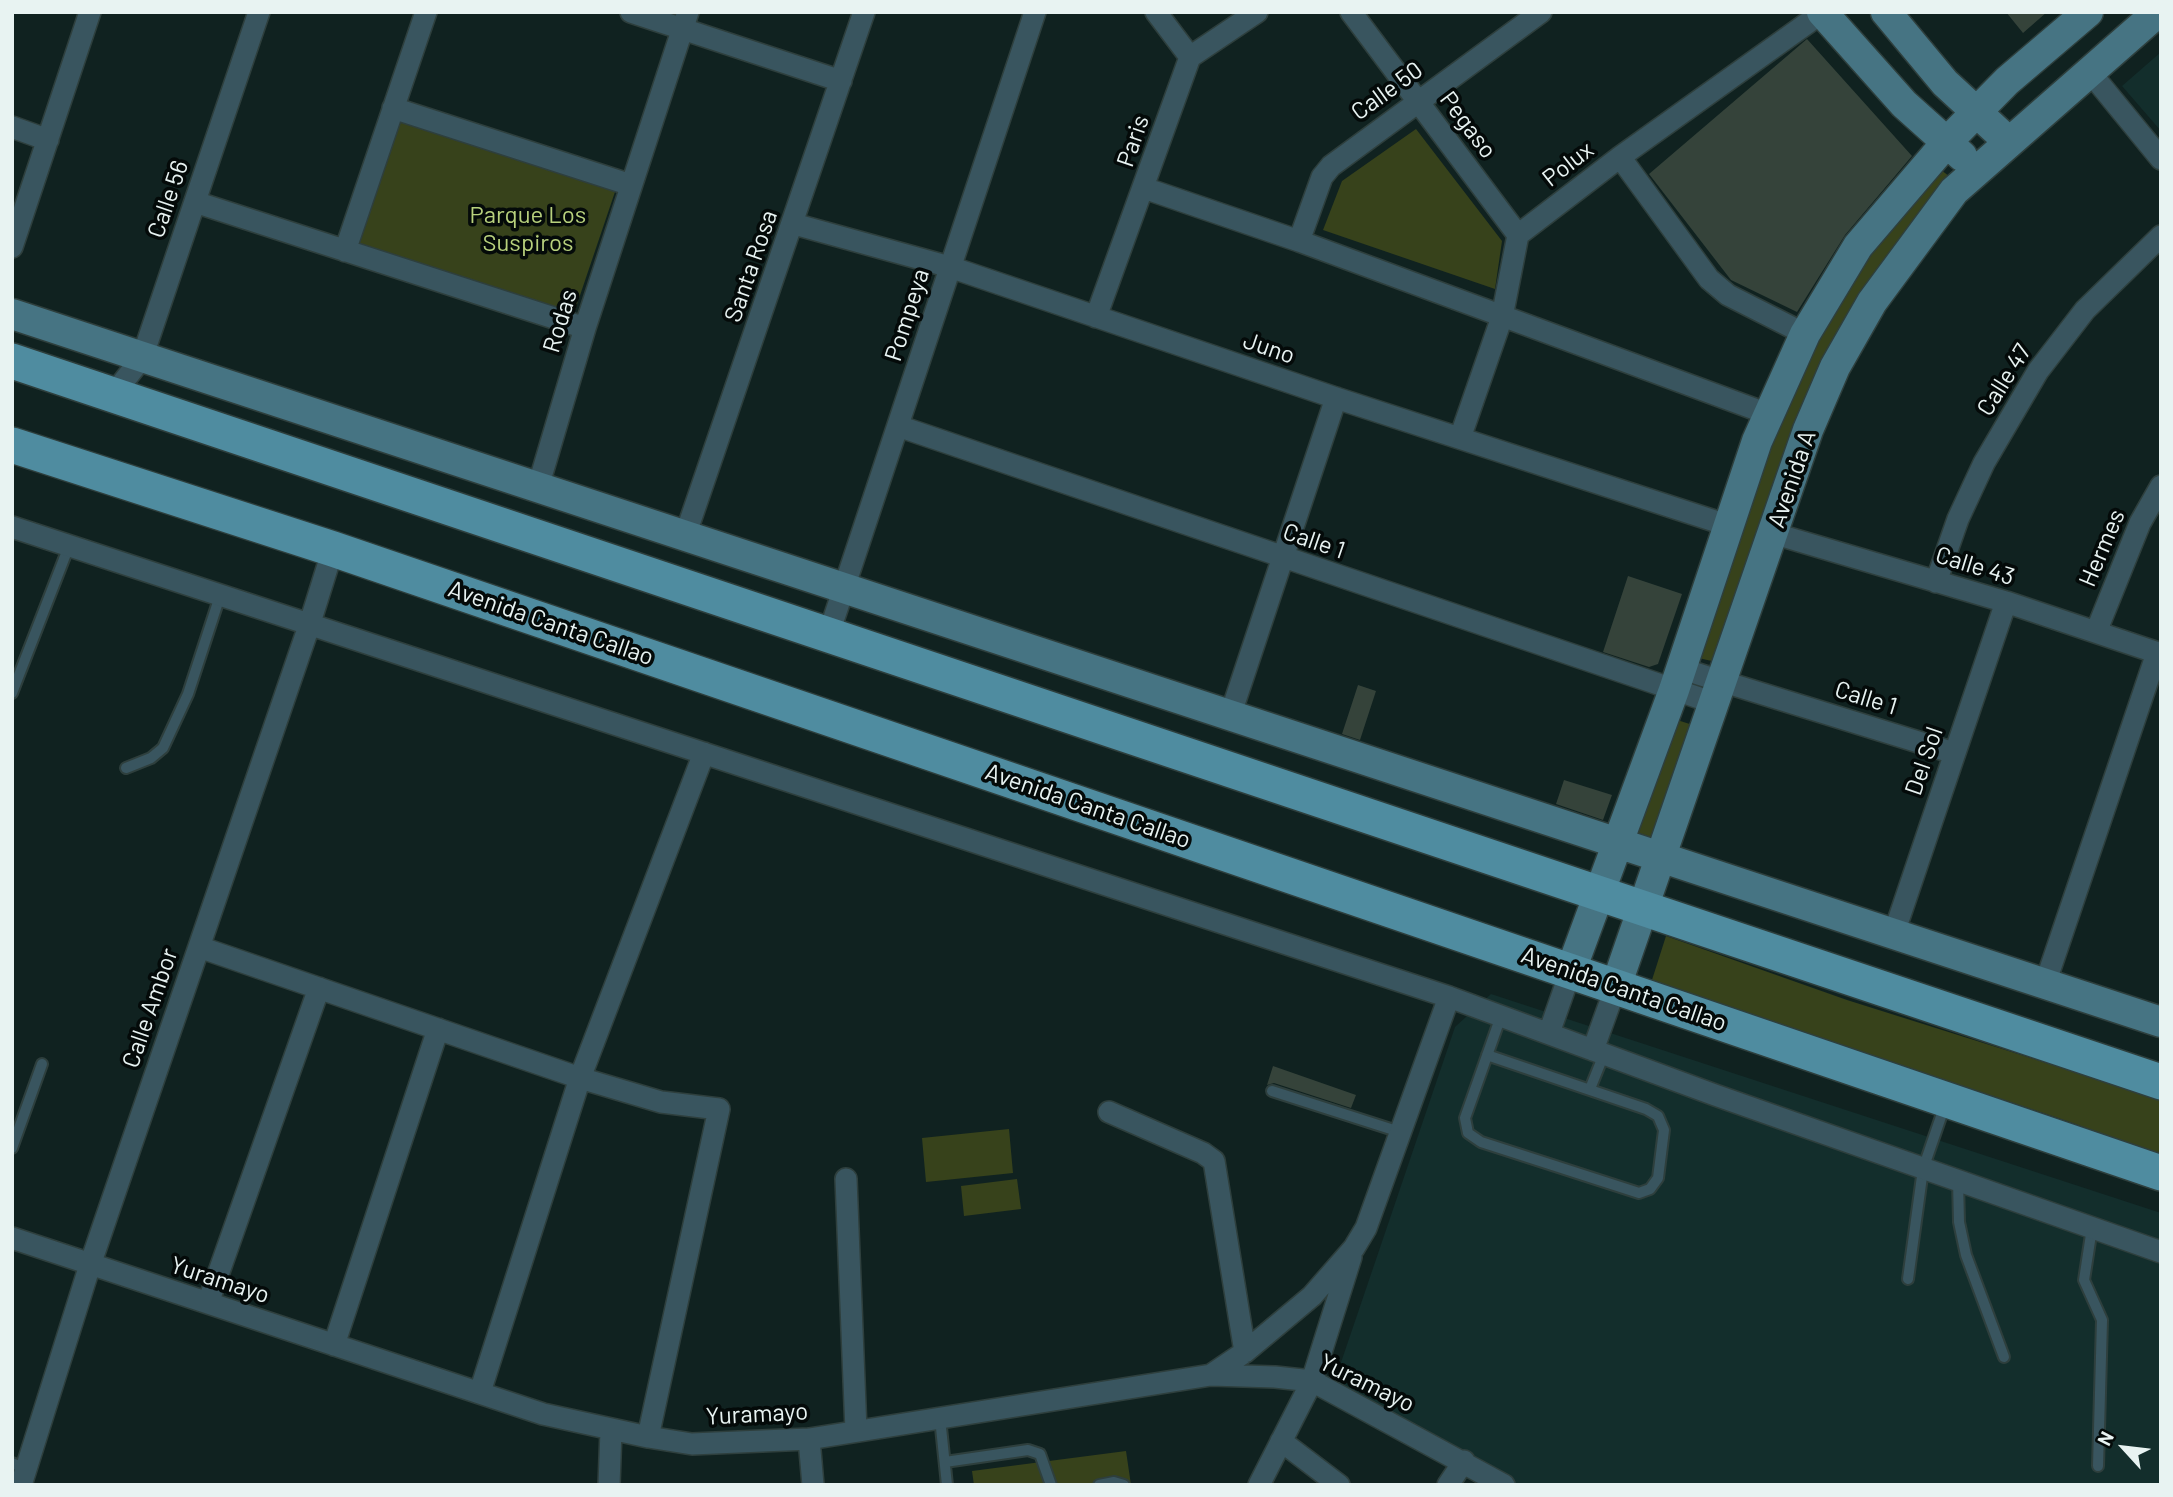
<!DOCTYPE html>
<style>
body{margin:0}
#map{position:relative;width:2173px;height:1497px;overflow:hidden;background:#102220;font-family:Barlow,sans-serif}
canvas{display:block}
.frame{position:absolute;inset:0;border:14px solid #e8f3f2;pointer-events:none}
.north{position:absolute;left:2089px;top:1413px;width:70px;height:70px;-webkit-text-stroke:5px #040a09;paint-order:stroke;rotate:297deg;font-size:19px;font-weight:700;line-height:28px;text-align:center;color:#e8f3f2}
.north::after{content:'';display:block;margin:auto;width:24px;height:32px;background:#e8f3f2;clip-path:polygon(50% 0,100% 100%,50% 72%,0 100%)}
</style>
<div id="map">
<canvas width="2173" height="1497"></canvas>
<div class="frame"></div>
<div class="north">N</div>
</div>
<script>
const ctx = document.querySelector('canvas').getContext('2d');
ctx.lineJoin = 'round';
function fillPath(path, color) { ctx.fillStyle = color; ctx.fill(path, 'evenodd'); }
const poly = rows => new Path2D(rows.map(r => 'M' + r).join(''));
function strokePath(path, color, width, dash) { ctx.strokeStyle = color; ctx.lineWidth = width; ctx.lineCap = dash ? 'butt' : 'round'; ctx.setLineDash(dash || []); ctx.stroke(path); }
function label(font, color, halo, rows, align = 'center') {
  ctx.font = font + ' Barlow,sans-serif'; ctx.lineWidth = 7; ctx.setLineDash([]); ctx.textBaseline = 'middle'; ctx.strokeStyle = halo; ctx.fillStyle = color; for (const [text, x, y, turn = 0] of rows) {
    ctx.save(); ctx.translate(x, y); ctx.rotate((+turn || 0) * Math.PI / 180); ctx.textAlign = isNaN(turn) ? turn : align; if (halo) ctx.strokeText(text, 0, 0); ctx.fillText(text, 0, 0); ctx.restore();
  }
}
const built = poly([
 [2161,52,2161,131,2122,86],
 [1491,994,2161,1213,2161,1485,1488,1485,1334,1383,1455,1027]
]);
const green = poly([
 [396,113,617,186,573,316,352,242],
 [1416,129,1502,241,1495,289,1323,230,1342,181],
 [1936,166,1954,180,1819,373,1716,662,1694,657,1773,423,1837,302],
 [1674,719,1696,726,1656,841,1635,831],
 [1666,936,1847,1000,2161,1099,2161,1155,2061,1119,1651,983],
 [1009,1129,1013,1173,926,1182,922,1138],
 [1017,1179,1021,1209,964,1216,961,1186],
 [1126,1451,1131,1485,974,1485,972,1471]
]);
const building = poly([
 [2006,12,2047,12,2023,33],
 [1807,39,1912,156,1845,235,1797,312,1731,280,1649,174],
 [1628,576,1682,594,1658,664,1649,667,1603,652],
 [1358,685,1376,691,1360,740,1342,734],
 [1564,780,1612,795,1603,820,1556,804],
 [1273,1066,1356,1095,1351,1108,1274,1083,1267,1085]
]);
const lane = poly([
 [12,693,69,546],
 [126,768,151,758,163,748,188,694,220,596],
 [1487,1055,1646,1109,1658,1116,1664,1130,1658,1178,1650,1189,1639,1193,1481,1142,1468,1133,1465,1118,1501,1016],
 [1590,1089,1604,1054],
 [1272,1091,1400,1132],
 [12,1148,42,1064],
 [1958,1181,1959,1222,1966,1255,2004,1357],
 [2092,1228,2084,1280,2102,1320,2098,1466],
 [1908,1279,1923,1169,1945,1105],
 [940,1418,947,1485],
 [945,1462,1028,1450,1040,1454,1051,1485],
 [12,1463,26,1469],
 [1099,1485,1114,1482,1124,1485]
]);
const street = poly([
 [631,12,841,81],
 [1156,12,1190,57],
 [1351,12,1518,235],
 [2089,71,2161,159],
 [393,108,631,185],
 [12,127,48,140],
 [1620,157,1709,279,1728,295,1805,334],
 [1144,188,1299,241,1768,414],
 [195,202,585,328],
 [794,224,950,267,1336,398,1727,525],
 [1299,241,1322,177,1331,166,1541,12],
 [12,247,90,12],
 [345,251,426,12],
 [1096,317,1190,57,1257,12],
 [112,396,142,358,259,12],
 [898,426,1714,703],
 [1460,438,1502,317,1518,235,1620,157,1823,12],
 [538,487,585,328,688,12],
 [12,527,1449,997,1715,1095,2161,1252],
 [1772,533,2006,602,2161,654],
 [685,536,864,12],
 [1936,582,1958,519,1984,463,2038,371,2085,310,2161,236],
 [2096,632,2140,523,2161,486],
 [829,633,1035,12],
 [1682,669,1954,753],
 [1230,716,1336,398],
 [1893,936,2006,602],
 [199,947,580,1078,661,1102,719,1109,648,1437],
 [2045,984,2157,653],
 [1549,1033,1571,970],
 [1593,1050,1616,986],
 [1109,1112,1203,1153,1214,1161,1245,1352],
 [846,1179,856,1431],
 [12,1238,543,1414,648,1437,692,1444,809,1439,1211,1375,1275,1377,1312,1381,1504,1485],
 [208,1303,319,988],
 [334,1345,438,1029],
 [1211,1375,1245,1352,1312,1296,1354,1248,1366,1228,1449,997],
 [480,1392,580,1078,704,753],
 [809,1439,813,1485],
 [1281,1441,1339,1485],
 [21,1485,90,1265,309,626,333,549],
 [609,1485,611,1430],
 [1259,1485,1312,1381,1351,1257],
 [1448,1485,1464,1461]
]);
const secondary = poly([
 [1822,12,1904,104,1962,156],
 [1886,12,1945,83,2009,142],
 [12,314,2161,1022],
 [1571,970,1674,690,1757,441,1805,334,1858,246,1947,142,2007,81,2088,12],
 [1616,986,1808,430,1835,367,1872,302,1954,191,2158,12]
]);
const primary = poly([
 [12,361,2161,1082],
 [12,445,333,549,2161,1173]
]);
const streetNames = [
 ["Calle 50",1387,91,-36],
 ["Pegaso",1468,125,53],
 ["Paris",1133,141,-71],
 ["Polux",1568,164,-38],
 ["Calle 56",168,199,-71],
 ["Santa Rosa",751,266,-71],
 ["Pompeya",907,315,-72],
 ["Rodas",560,321,-73],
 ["Juno",1269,348,19],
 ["Calle 47",2004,380,-58],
 ["Avenida A",1792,479,-71],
 ["Calle 1",1314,541,19],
 ["Hermes",2102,548,-67],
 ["Calle 43",1975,566,17],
 ["Avenida Canta Callao",551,623,19],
 ["Calle 1",1866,698,17],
 ["Del Sol",1924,761,-71],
 ["Avenida Canta Callao",1088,806,19],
 ["Avenida Canta Callao",1624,989,19],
 ["Calle Ambor",150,1008,-71],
 ["Yuramayo",220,1280,18],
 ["Yuramayo",1367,1383,26],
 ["Yuramayo",757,1414,-3]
];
const parkNames = [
 ["Parque Los",528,215],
 ["Suspiros",528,243]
];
fillPath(built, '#132e2c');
fillPath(green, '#37421b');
fillPath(building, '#35433a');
strokePath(lane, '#2e3f3d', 14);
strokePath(street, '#2e3f3d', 24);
strokePath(secondary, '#2e3f3d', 33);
strokePath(primary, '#2e3f3d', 38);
strokePath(lane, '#39555f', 10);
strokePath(street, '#39555f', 21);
strokePath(secondary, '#467483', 30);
strokePath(primary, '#4f8ca0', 35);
label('24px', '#e8f3f2', '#040a09', streetNames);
label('24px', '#b8d17d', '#040a09', parkNames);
</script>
